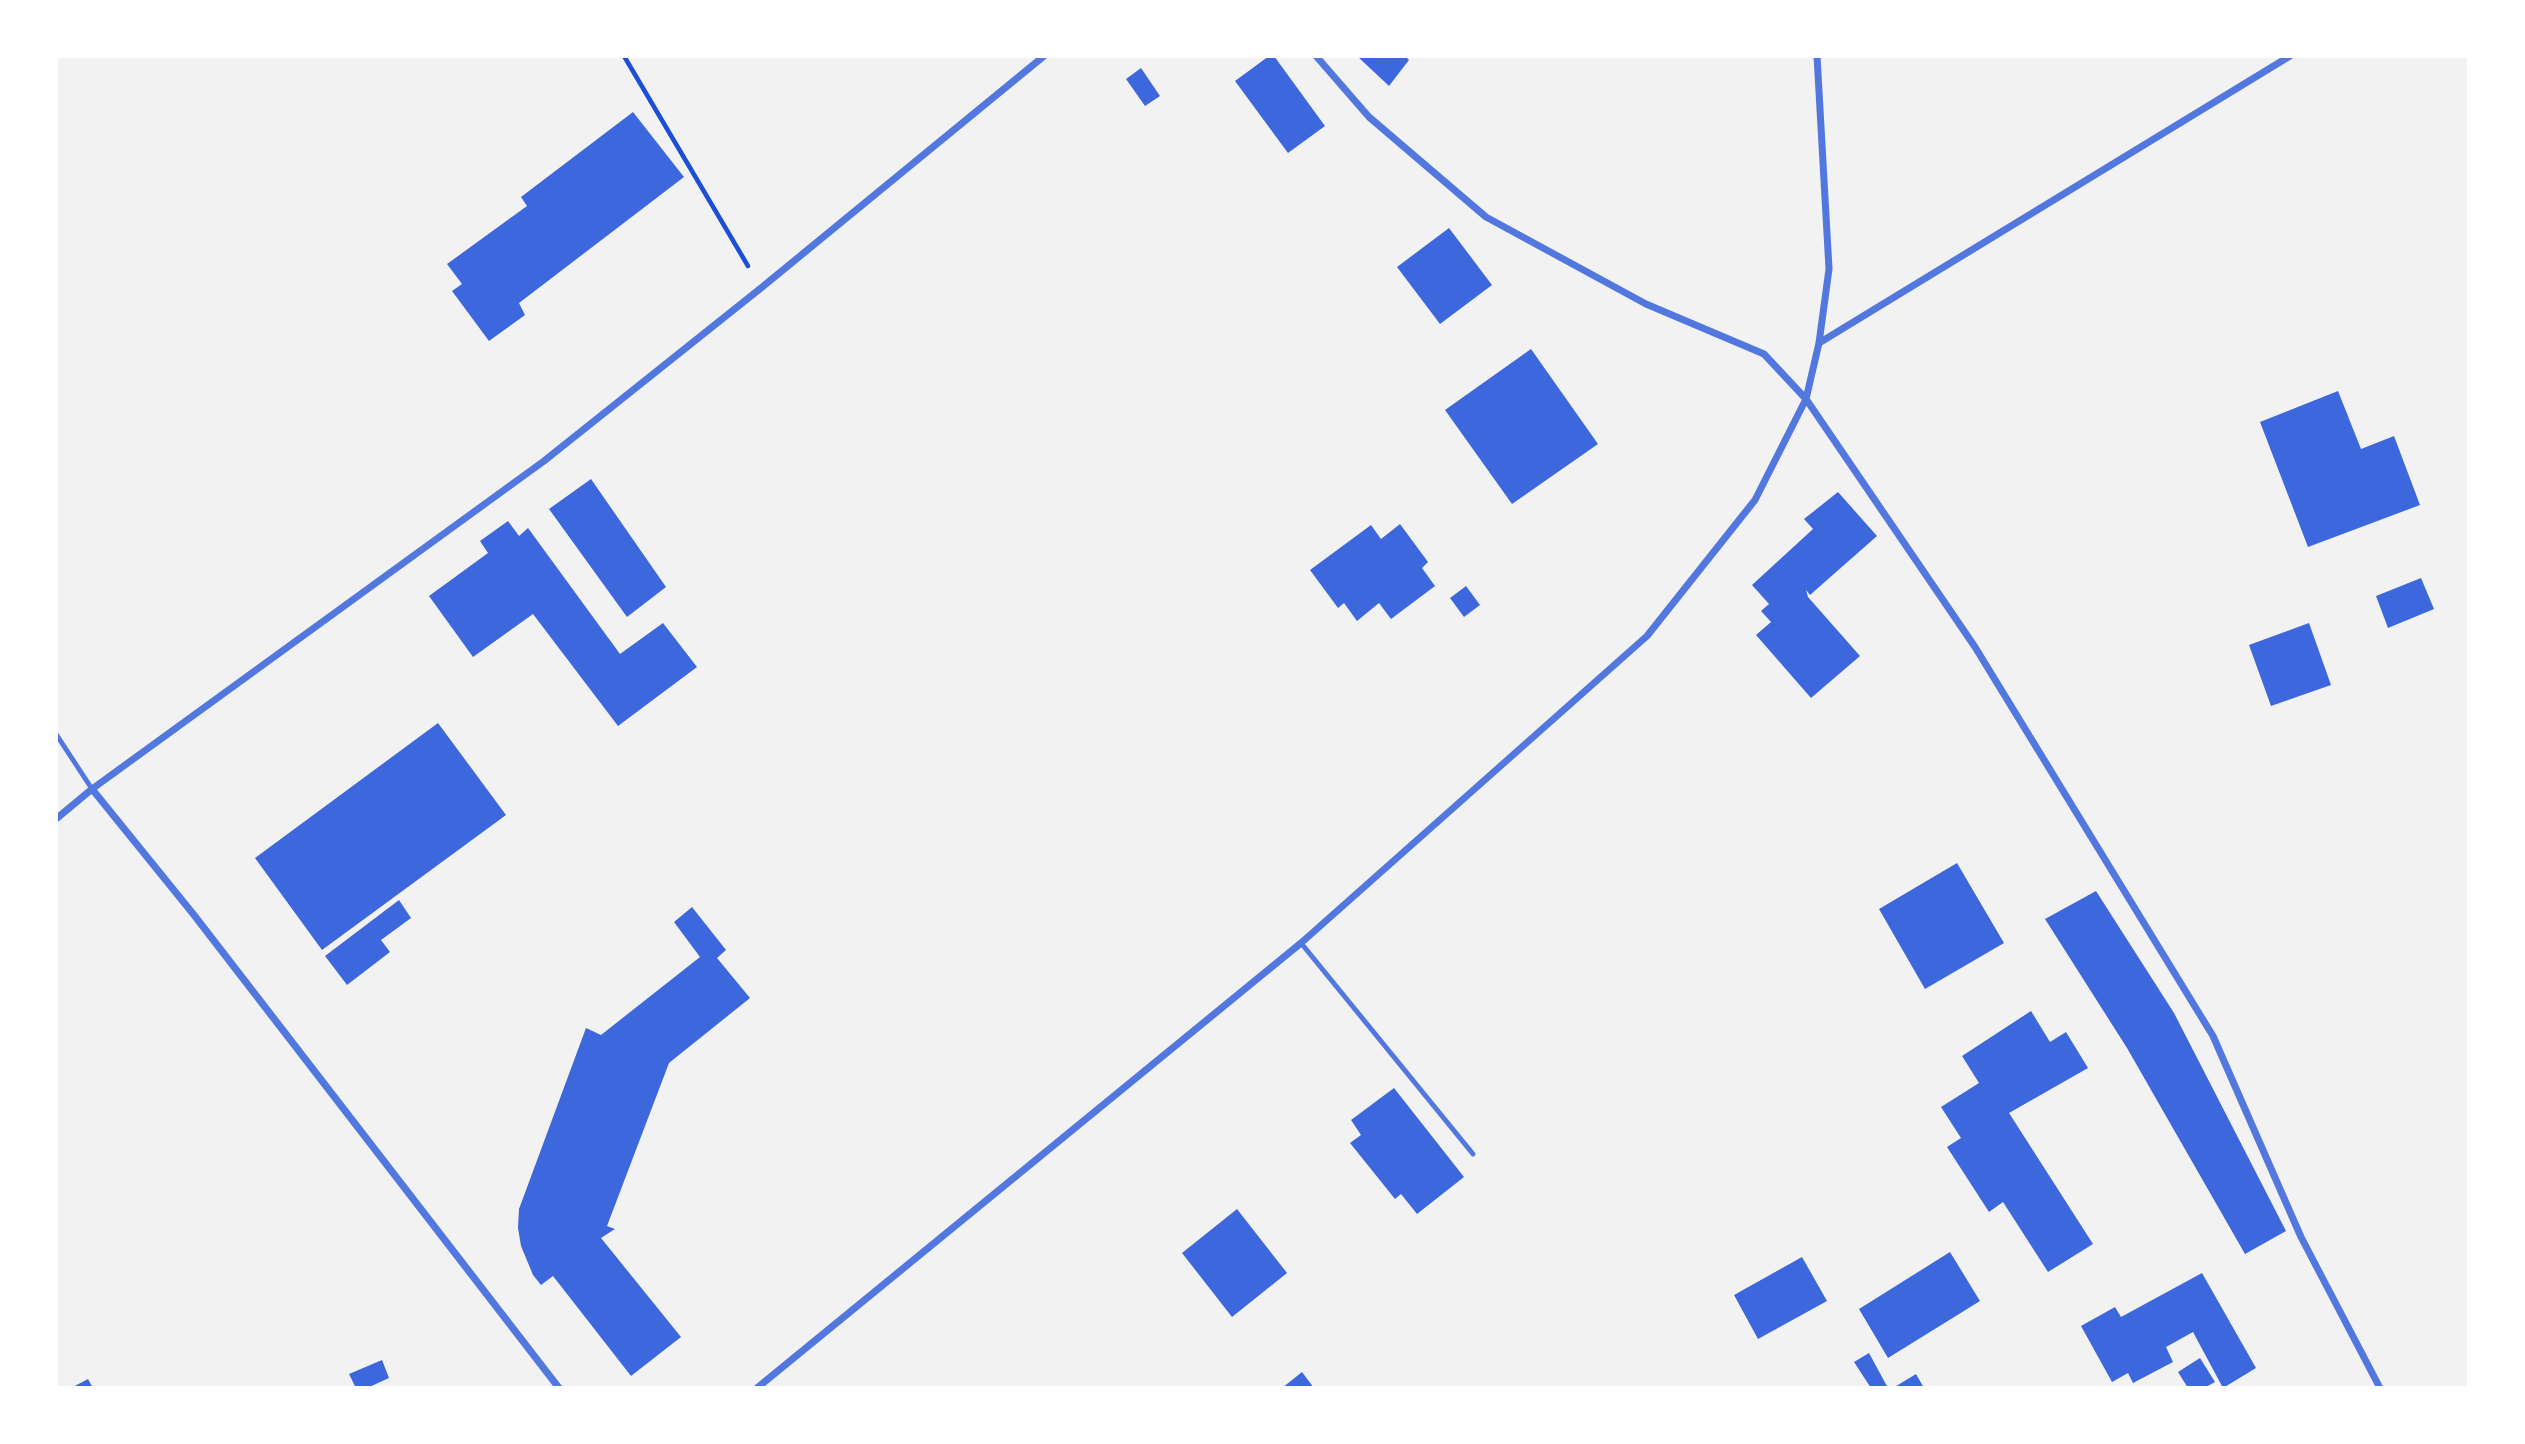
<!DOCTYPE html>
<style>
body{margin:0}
#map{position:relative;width:2525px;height:1444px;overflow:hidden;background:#f2f2f2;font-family:Roboto,sans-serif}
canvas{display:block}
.frame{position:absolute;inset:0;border:58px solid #fff;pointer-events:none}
</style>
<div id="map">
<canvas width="2525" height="1444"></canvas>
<div class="frame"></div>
</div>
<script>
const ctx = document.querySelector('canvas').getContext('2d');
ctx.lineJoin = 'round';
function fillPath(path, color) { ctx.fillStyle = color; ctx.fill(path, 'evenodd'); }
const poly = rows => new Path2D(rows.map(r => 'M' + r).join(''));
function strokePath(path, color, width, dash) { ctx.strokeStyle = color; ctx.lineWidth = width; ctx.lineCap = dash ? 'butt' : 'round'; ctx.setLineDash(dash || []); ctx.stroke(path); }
const building = poly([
 [1269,56,1274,56,1325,126,1288,153,1235,81],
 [1357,56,1405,56,1409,60,1389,86],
 [1141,68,1160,96,1145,106,1126,79],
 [633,112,684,177,519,303,525,315,489,341,452,291,462,284,447,264,527,206,521,197],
 [1449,228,1492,285,1440,324,1397,267],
 [1531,349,1598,444,1512,504,1445,410],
 [2338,391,2361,449,2394,436,2420,505,2308,547,2260,422],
 [591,479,666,587,627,617,549,509],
 [1838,492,1877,536,1810,595,1806,590,1808,597,1860,656,1811,698,1756,635,1771,622,1761,611,1769,604,1752,585,1813,529,1804,519],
 [508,521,519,536,528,528,620,654,663,623,697,667,618,726,533,614,473,657,429,596,488,553,480,541],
 [1400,524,1428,562,1422,568,1435,586,1391,619,1379,603,1357,621,1344,603,1338,608,1310,570,1371,525,1381,539],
 [2421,578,2434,609,2388,628,2376,596],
 [1466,586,1480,605,1464,617,1450,598],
 [2309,623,2331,685,2271,706,2249,645],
 [438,723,506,815,322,950,255,858],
 [1957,863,2004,943,1925,989,1879,909],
 [2096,891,2174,1013,2286,1231,2245,1254,2127,1048,2045,919],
 [399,900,411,918,381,940,390,952,347,985,325,956],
 [692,907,726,950,717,958,750,998,669,1063,607,1226,615,1229,601,1238,681,1337,631,1376,553,1276,541,1285,533,1275,521,1246,518,1228,519,1209,586,1028,601,1035,700,957,674,922],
 [2031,1011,2050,1042,2066,1032,2088,1068,2009,1113,2093,1244,2048,1272,2003,1202,1989,1212,1947,1147,1961,1138,1941,1107,1979,1083,1962,1056],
 [1394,1088,1464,1177,1417,1214,1401,1194,1395,1199,1350,1143,1361,1135,1351,1120],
 [1237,1209,1287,1273,1232,1317,1182,1253],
 [1950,1252,1980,1301,1888,1358,1859,1309],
 [1802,1257,1827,1301,1758,1339,1734,1295],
 [2202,1273,2256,1368,2223,1388,2193,1332,2166,1347,2173,1362,2133,1383,2128,1373,2112,1382,2081,1326,2115,1307,2121,1317],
 [1869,1353,1888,1388,1871,1388,1854,1362],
 [2200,1358,2215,1382,2204,1388,2188,1388,2178,1372],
 [382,1360,389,1378,367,1388,356,1388,349,1374],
 [1302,1372,1314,1388,1282,1388],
 [1916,1374,1924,1388,1893,1388],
 [88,1379,93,1388,71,1388]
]);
const path = poly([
 [624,56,748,266]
]);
const service = poly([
 [56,734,92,789],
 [1301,943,1473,1154]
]);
const minor = poly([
 [1316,56,1369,117,1486,217,1646,304,1764,354,1806,399,1975,647,2213,1036,2301,1237,2380,1388],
 [1819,343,2290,56],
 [92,789,544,461,761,288,1044,56],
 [56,819,92,789,194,915,559,1388],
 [757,1388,1301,943,1647,636,1755,500,1806,399,1819,343,1829,269,1817,56]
]);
fillPath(building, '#3d67dc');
strokePath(path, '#1d4ed8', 4.5);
strokePath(service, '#5277de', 5);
strokePath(minor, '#5277de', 7);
</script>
